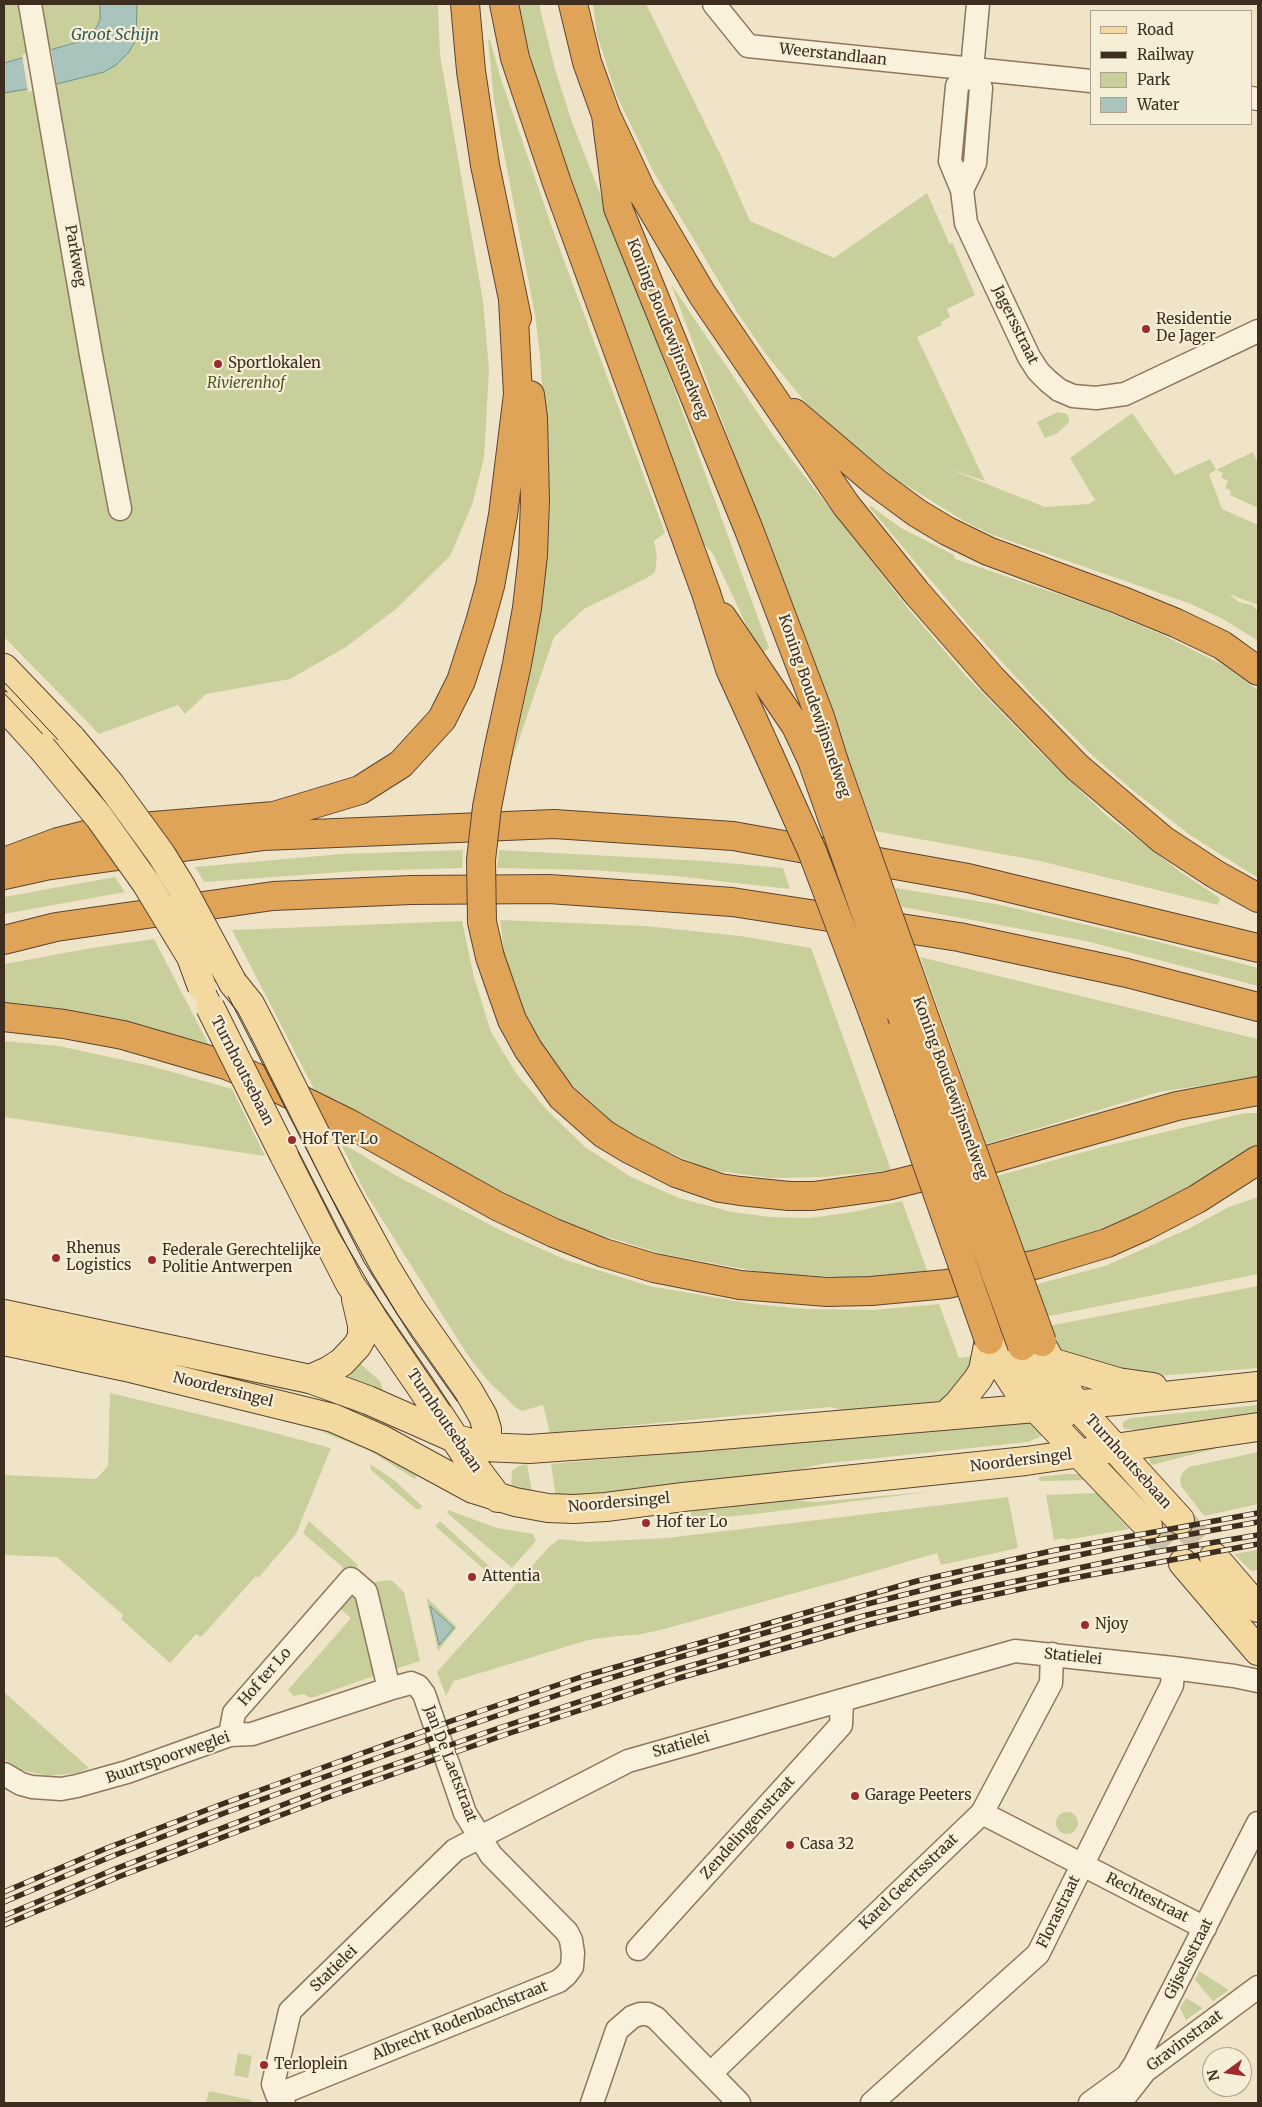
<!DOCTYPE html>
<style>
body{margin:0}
#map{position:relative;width:1262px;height:2107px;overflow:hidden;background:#f0e4c8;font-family:Merriweather,serif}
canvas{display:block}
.frame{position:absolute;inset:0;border:5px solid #3d2e20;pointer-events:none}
.legend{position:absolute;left:1090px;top:10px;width:162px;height:115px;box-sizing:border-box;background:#f7eed8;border:1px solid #ada18e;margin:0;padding:6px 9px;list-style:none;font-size:15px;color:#3d2e20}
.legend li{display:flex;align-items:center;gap:10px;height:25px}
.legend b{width:25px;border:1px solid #ada18e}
.north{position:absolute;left:1202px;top:2047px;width:50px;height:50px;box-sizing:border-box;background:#f7eed8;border:1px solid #ada18e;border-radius:50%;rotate:256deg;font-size:14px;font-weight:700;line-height:20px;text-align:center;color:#3d2e20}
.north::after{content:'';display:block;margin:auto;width:18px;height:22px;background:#9e2a2b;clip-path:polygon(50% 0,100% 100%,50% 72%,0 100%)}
</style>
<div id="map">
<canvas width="1262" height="2107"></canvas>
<div class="frame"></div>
<ul class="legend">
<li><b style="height:6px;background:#f3d9a0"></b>Road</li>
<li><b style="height:6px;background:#3d2e20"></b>Railway</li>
<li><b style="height:14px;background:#c9cf9b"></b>Park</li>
<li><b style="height:14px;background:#a9c4bc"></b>Water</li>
</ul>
<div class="north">N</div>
</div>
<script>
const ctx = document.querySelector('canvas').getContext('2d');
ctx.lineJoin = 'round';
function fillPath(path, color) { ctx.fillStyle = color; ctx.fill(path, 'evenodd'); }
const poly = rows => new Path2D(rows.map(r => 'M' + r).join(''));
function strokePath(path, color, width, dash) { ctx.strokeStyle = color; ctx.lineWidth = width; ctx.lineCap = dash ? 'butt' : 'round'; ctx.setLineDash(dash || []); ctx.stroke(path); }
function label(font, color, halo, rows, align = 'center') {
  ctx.font = font + ' Merriweather,serif'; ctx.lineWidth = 4.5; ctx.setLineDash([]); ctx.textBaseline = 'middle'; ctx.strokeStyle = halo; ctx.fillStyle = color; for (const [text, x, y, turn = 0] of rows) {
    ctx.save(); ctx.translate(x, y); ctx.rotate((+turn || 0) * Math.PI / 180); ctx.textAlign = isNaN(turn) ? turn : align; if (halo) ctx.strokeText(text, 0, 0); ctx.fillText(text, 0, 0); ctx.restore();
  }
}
const green = poly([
 [4,4,438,4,440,55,483,301,489,369,484,458,472,505,450,556,396,609,346,647,290,679,206,694,185,714,178,705,99,734,4,637],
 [517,4,539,4,555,69,572,122,642,301,769,648,764,652,756,646,713,554,700,540,539,90],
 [593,4,646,4,723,160,750,221,834,258,927,193,950,245,952,242,975,295,947,309,950,317,941,322,942,325,917,337,985,481,949,469,1045,507,1089,504,1095,500,1070,458,1132,413,1175,475,1210,459,1216,470,1253,452,1258,464,1258,508,1230,495,1231,491,1225,488,1228,481,1221,477,1223,473,1216,470,1209,474,1222,509,1258,525,1258,605,1229,594,1239,602,1252,605,1258,611,1258,641,1223,619,1191,604,990,534,964,521,896,479,839,432,806,403,765,353,737,312,653,171,616,94,597,35],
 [488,40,490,40,501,79,555,236,665,533,654,541,657,557,655,572,647,578,584,609,554,637,512,760,532,665,544,577,548,525,547,464,540,355,535,315,494,101],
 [671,284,774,437,906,606,966,676,1040,752,1107,816,1182,873,1220,898,1218,905,1040,861,875,831],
 [1058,412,1067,414,1069,418,1069,422,1058,433,1045,438,1037,422],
 [871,506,901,528,954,555,955,559,1093,606,1161,634,1223,665,1258,690,1258,878,1190,835,1131,789,1093,756,1036,699,970,627,869,507],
 [463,850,462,868,357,871,204,882,195,867,341,854],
 [499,850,704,861,783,868,790,889,675,876,591,870,497,868],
 [115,877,125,892,4,914,4,897],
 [895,888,996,904,1151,940,1258,968,1258,986,1086,941,902,907],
 [500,920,646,926,740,936,811,948,891,1170,824,1177,770,1178,710,1170,659,1148,617,1126,569,1082,544,1049,523,1011,506,967],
 [462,921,474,977,491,1032,516,1073,546,1109,585,1147,631,1177,679,1198,732,1212,770,1217,810,1218,853,1212,902,1201,928,1273,870,1278,771,1274,663,1254,604,1236,565,1222,527,1205,315,1091,232,930],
 [154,939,210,1047,118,1020,4,1005,4,964,92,948],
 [920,957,1258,1039,1258,1077,1159,1092,986,1144],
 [4,1041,59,1046,151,1066,232,1089,265,1156,4,1117],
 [1245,1113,1258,1113,1258,1144,1250,1152,1175,1196,1095,1232,1023,1255,997,1176,1102,1147],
 [340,1142,397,1176,502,1231,566,1260,649,1286,753,1304,806,1309,873,1310,939,1304,959,1358,979,1355,949,1403,853,1413,831,1407,550,1433,543,1405,522,1411,515,1407,487,1380,467,1354,366,1194],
 [1258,1197,1258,1274,1045,1317,1034,1285,1105,1266,1188,1229,1229,1207],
 [1258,1286,1258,1368,1145,1377,1060,1353,1048,1326],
 [4,1325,294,1387,396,1424,397,1431,350,1409,309,1395,90,1348],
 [357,1361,380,1381,386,1398,338,1378],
 [122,1375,319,1428,371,1449,418,1474,415,1479,370,1451,318,1430,287,1421,120,1381],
 [110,1393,256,1428,331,1448,296,1534,258,1578,256,1576,201,1637,196,1634,170,1663,121,1619,123,1615,57,1557,4,1555,4,1475,96,1479,108,1466],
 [1258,1405,1258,1416,1153,1431,1125,1429,1123,1427,1123,1422,1131,1418],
 [1031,1421,1044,1435,1028,1442,821,1464,760,1480,556,1498,551,1464],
 [1214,1444,1215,1449,1151,1465,1150,1462,1149,1457],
 [1258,1452,1258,1504,1204,1516,1181,1486,1180,1479,1183,1472,1189,1467],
 [370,1464,394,1480,422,1506,420,1509,416,1509,371,1470],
 [527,1464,533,1497,511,1488,512,1471,519,1466],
 [1065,1474,1081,1474,1094,1480,1039,1481,1039,1477],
 [935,1491,755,1514,697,1520,690,1519,691,1513,695,1509,780,1499,815,1502],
 [1097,1493,1104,1498,1110,1508,1129,1529,1066,1540,1065,1538,1054,1540,1046,1495],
 [1008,1497,1018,1548,941,1565,937,1553,868,1573,664,1629,637,1635,617,1636,588,1640,454,1681,446,1696,437,1672,549,1547,559,1539,587,1542,667,1538],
 [448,1510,497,1528,533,1534,536,1541,512,1568,447,1513],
 [309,1521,358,1565,354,1570,350,1567,347,1571,303,1533],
 [440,1521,502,1578,498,1582,435,1526],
 [1258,1550,1258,1569,1253,1571,1250,1570,1234,1554],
 [391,1580,404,1592,420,1661,395,1669,378,1594,367,1583],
 [353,1594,357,1599,374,1676,311,1698,304,1694,294,1696,288,1690,351,1618,338,1607],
 [426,1597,457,1627,438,1651],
 [4,1692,89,1768,77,1773,49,1776,21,1770,4,1759],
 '1056 1823a11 11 0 1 1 22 0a11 11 0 1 1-22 0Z',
 [1199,1971,1229,1990,1213,2001,1195,1980],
 [1186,1998,1203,2008,1186,2020,1180,2008],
 [238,2053,252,2056,248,2078,234,2075],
 [209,2091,251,2100,251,2103,206,2103]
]);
const water = poly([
 [100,4,137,4,136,40,129,52,116,65,104,72,57,84,4,93,4,63,85,40,96,28,100,20,100,4],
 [430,1606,454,1628,439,1645,430,1606]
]);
const pier = poly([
 [51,48,57,86,28,92,22,55]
]);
const majorTunnel = poly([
 [1180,1520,1214,1557],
 [1148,1526,1183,1563]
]);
const minor = poly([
 [30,4,91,355,120,509],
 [714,4,748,46,1091,81],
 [972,69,957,86,950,161,962,190,966,223,1029,357,1038,371,1048,381,1059,390,1073,396,1096,398,1125,394,1258,331],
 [1251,98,1258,99],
 [962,190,975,163,981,88,972,69,978,4],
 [230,1735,234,1713,351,1579,366,1592,389,1689],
 [4,1774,21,1784,32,1787,61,1789,77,1786,127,1772,230,1735,252,1734,389,1689,411,1683,418,1686,424,1694,465,1813,491,1855,567,1932,571,1940,573,1953,572,1967,566,1975,559,1981,277,2095],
 [982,1813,1205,1928],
 [638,1949,841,1725,842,1700],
 [711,2073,982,1813,1051,1683,1052,1654],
 [284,2103,277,2095,273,2084,290,2011,455,1850,628,1761,1015,1651,1173,1668,1234,1676,1258,1681],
 [592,2103,617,2030,632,2017,640,2014,648,2014,656,2018,739,2103],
 [872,2103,1038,1954,1172,1685,1173,1668],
 [1090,2103,1127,2076,1135,2064,1258,1823],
 [1120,2103,1145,2071,1258,1987]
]);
const major = poly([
 [4,668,72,739],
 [4,706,42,748],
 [233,983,250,1004,264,1031],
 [284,1155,350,1284,421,1387,467,1457,498,1498],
 [339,1181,385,1266,410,1307,468,1390,483,1416,487,1429,487,1439,484,1447],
 [4,1314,310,1379,368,1400,454,1438,484,1447,529,1449,698,1437,1117,1401,1258,1386],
 [989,1340,1001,1364,1016,1387,1148,1526],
 [4,1341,126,1367,333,1418,381,1439,473,1489,515,1502,548,1508,574,1509,606,1507,683,1497,1026,1461,1258,1427],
 [1022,1346,1044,1392,1062,1416],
 [1044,1349,1075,1404,1180,1520],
 [1051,1362,1118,1382,1153,1387],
 [310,1379,328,1371,342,1362,357,1346,362,1337,362,1325,356,1299],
 [945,1416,958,1404,978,1379,983,1370,989,1340],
 [1214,1557,1258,1608],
 [1183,1563,1258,1651]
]);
const highway = poly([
 [465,4,471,71,485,165,517,318],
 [504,4,515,58,557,183,706,593,730,669,769,755],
 [573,4,587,62,606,115,618,208,749,530,820,717,834,762],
 [606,115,642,192,702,294,846,505,916,592,992,679,1077,767,1163,840,1215,874,1258,898],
 [794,413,875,482,917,513,947,531,988,551,1120,600,1176,623,1222,645,1258,671],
 [722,617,796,726,812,760],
 [498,751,517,664,527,608,533,555,535,500,533,418,530,395],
 [12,859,58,842,105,830,274,816,360,790,401,764,442,719,461,681,480,622,490,586,503,515,518,394,513,300],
 [4,875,45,866,264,836,554,824,733,836,968,878,1258,948],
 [4,940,56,927,273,896,411,890,549,889,732,902,959,937,1127,973,1258,1007],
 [490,957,512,1020,528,1049,562,1097,604,1134,629,1149,676,1173,720,1188,740,1191,789,1196,813,1196,887,1186,963,1167,1177,1106,1258,1091],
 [874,1015,908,1109],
 [4,1017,64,1024,123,1035,226,1065,255,1077,350,1124,497,1206,554,1233,604,1253,654,1268,740,1285,827,1292,871,1291,947,1284,1038,1264,1107,1243,1145,1226,1197,1199,1258,1160],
 [903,1019,934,1103],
 [926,1022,953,1097]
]);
const tram = poly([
 [4,682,61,743,98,786,152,861,199,939,364,1262,413,1339,457,1401],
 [4,693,53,745,94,794,155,880,189,937,339,1233,386,1312,450,1406]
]);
const rail = poly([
 [4,1892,107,1848,225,1803,454,1720,581,1677,917,1581,1056,1550,1258,1513],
 [4,1902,110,1857,227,1812,458,1729,584,1686,673,1659,867,1604,983,1575,1108,1549,1258,1522],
 [4,1916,115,1869,332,1786,499,1728,676,1670,867,1615,960,1593,1150,1553,1258,1535],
 [4,1925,118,1877,334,1795,504,1735,679,1678,871,1624,960,1602,1063,1580,1258,1544]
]);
const majorBridge = poly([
 [72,739,110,784,161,854,182,888,233,983],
 [42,748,99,817,146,883,191,957,202,987],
 [210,1007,284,1155],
 [264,1031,339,1181]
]);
const highwayBridge = poly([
 [769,755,812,851,874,1015],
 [812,760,903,1019],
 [834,762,926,1022],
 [490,957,482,922,481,860,487,807,498,751],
 [953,1097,1042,1342],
 [934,1103,1022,1346],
 [908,1109,989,1340]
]);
const markers = [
 [1146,329,5,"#9e2a2b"],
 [218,364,5,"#9e2a2b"],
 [292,1140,5,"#9e2a2b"],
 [56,1258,5,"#9e2a2b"],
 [152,1260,5,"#9e2a2b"],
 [646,1523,5,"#9e2a2b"],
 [472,1577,5,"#9e2a2b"],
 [1085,1625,5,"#9e2a2b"],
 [855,1796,5,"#9e2a2b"],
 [790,1845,5,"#9e2a2b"],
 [264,2065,5,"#9e2a2b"]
];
const streetNames = [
 ["Weerstandlaan",833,55,6],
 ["Parkweg",75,256,80],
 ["Jagersstraat",1015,325,64],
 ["Koning Boudewijnsnelweg",667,329,68],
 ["Koning Boudewijnsnelweg",814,706,71],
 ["Turnhoutsebaan",242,1071,63],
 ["Koning Boudewijnsnelweg",950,1088,70],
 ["Noordersingel",223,1390,14],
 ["Turnhoutsebaan",444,1421,56],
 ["Noordersingel",1021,1461,-7],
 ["Turnhoutsebaan",1128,1462,48],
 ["Noordersingel",619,1503,-5],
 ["Statielei",1073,1657,6],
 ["Hof ter Lo",265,1677,-49],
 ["Statielei",681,1745,-16],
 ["Buurtspoorweglei",168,1758,-19],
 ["Jan De Laetstraat",450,1764,69],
 ["Zendelingenstraat",748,1828,-48],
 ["Karel Geertsstraat",909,1882,-44],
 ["Rechtestraat",1147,1898,27],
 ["Florastraat",1059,1912,-64],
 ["Gijselsstraat",1189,1959,-63],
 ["Statielei",334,1969,-44],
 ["Albrecht Rodenbachstraat",460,2021,-22],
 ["Gravinstraat",1185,2041,-37]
];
const poiNames = [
 ["Residentie",1156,320],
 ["De Jager",1156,337],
 ["Sportlokalen",228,364],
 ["Hof Ter Lo",302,1140],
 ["Rhenus",66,1249],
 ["Logistics",66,1266],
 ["Federale Gerechtelijke",162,1251],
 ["Politie Antwerpen",162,1268],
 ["Hof ter Lo",656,1523],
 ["Attentia",482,1577],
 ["Njoy",1095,1625],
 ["Garage Peeters",865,1796],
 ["Casa 32",800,1845],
 ["Terloplein",274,2065]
];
const parkNames = [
 ["Rivierenhof",246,384]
];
const waterNames = [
 ["Groot Schijn",115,35]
];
fillPath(green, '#c9cf9b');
fillPath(water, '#a9c4bc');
strokePath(water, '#6f938a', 1);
fillPath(pier, '#f0e4c8');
strokePath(majorTunnel, '#ccc0a6', 28, [28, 14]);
strokePath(minor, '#8d765c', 25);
strokePath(major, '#5b4430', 30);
strokePath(highway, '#5b4430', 30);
strokePath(minor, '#faf1dc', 22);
strokePath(major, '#f3d9a0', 28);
strokePath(highway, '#e0a458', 28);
strokePath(tram, '#3d2e20', 1);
strokePath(rail, '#3d2e20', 5.5);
strokePath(rail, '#f7eed8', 4, [11]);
strokePath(majorBridge, '#5b4430', 30, []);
strokePath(highwayBridge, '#5b4430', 30, []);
strokePath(majorBridge, '#f3d9a0', 28);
strokePath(highwayBridge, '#e0a458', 28);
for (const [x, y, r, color] of markers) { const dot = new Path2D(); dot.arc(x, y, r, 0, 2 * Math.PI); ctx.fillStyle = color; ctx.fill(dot); strokePath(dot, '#f7eed8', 2); }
label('15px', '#3d2e20', '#f7eed8', streetNames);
label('15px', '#3d2e20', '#f7eed8', poiNames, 'left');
label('italic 15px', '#4d5a26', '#f7eed8', parkNames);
label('italic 16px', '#2f5d5a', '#f7eed8', waterNames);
</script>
